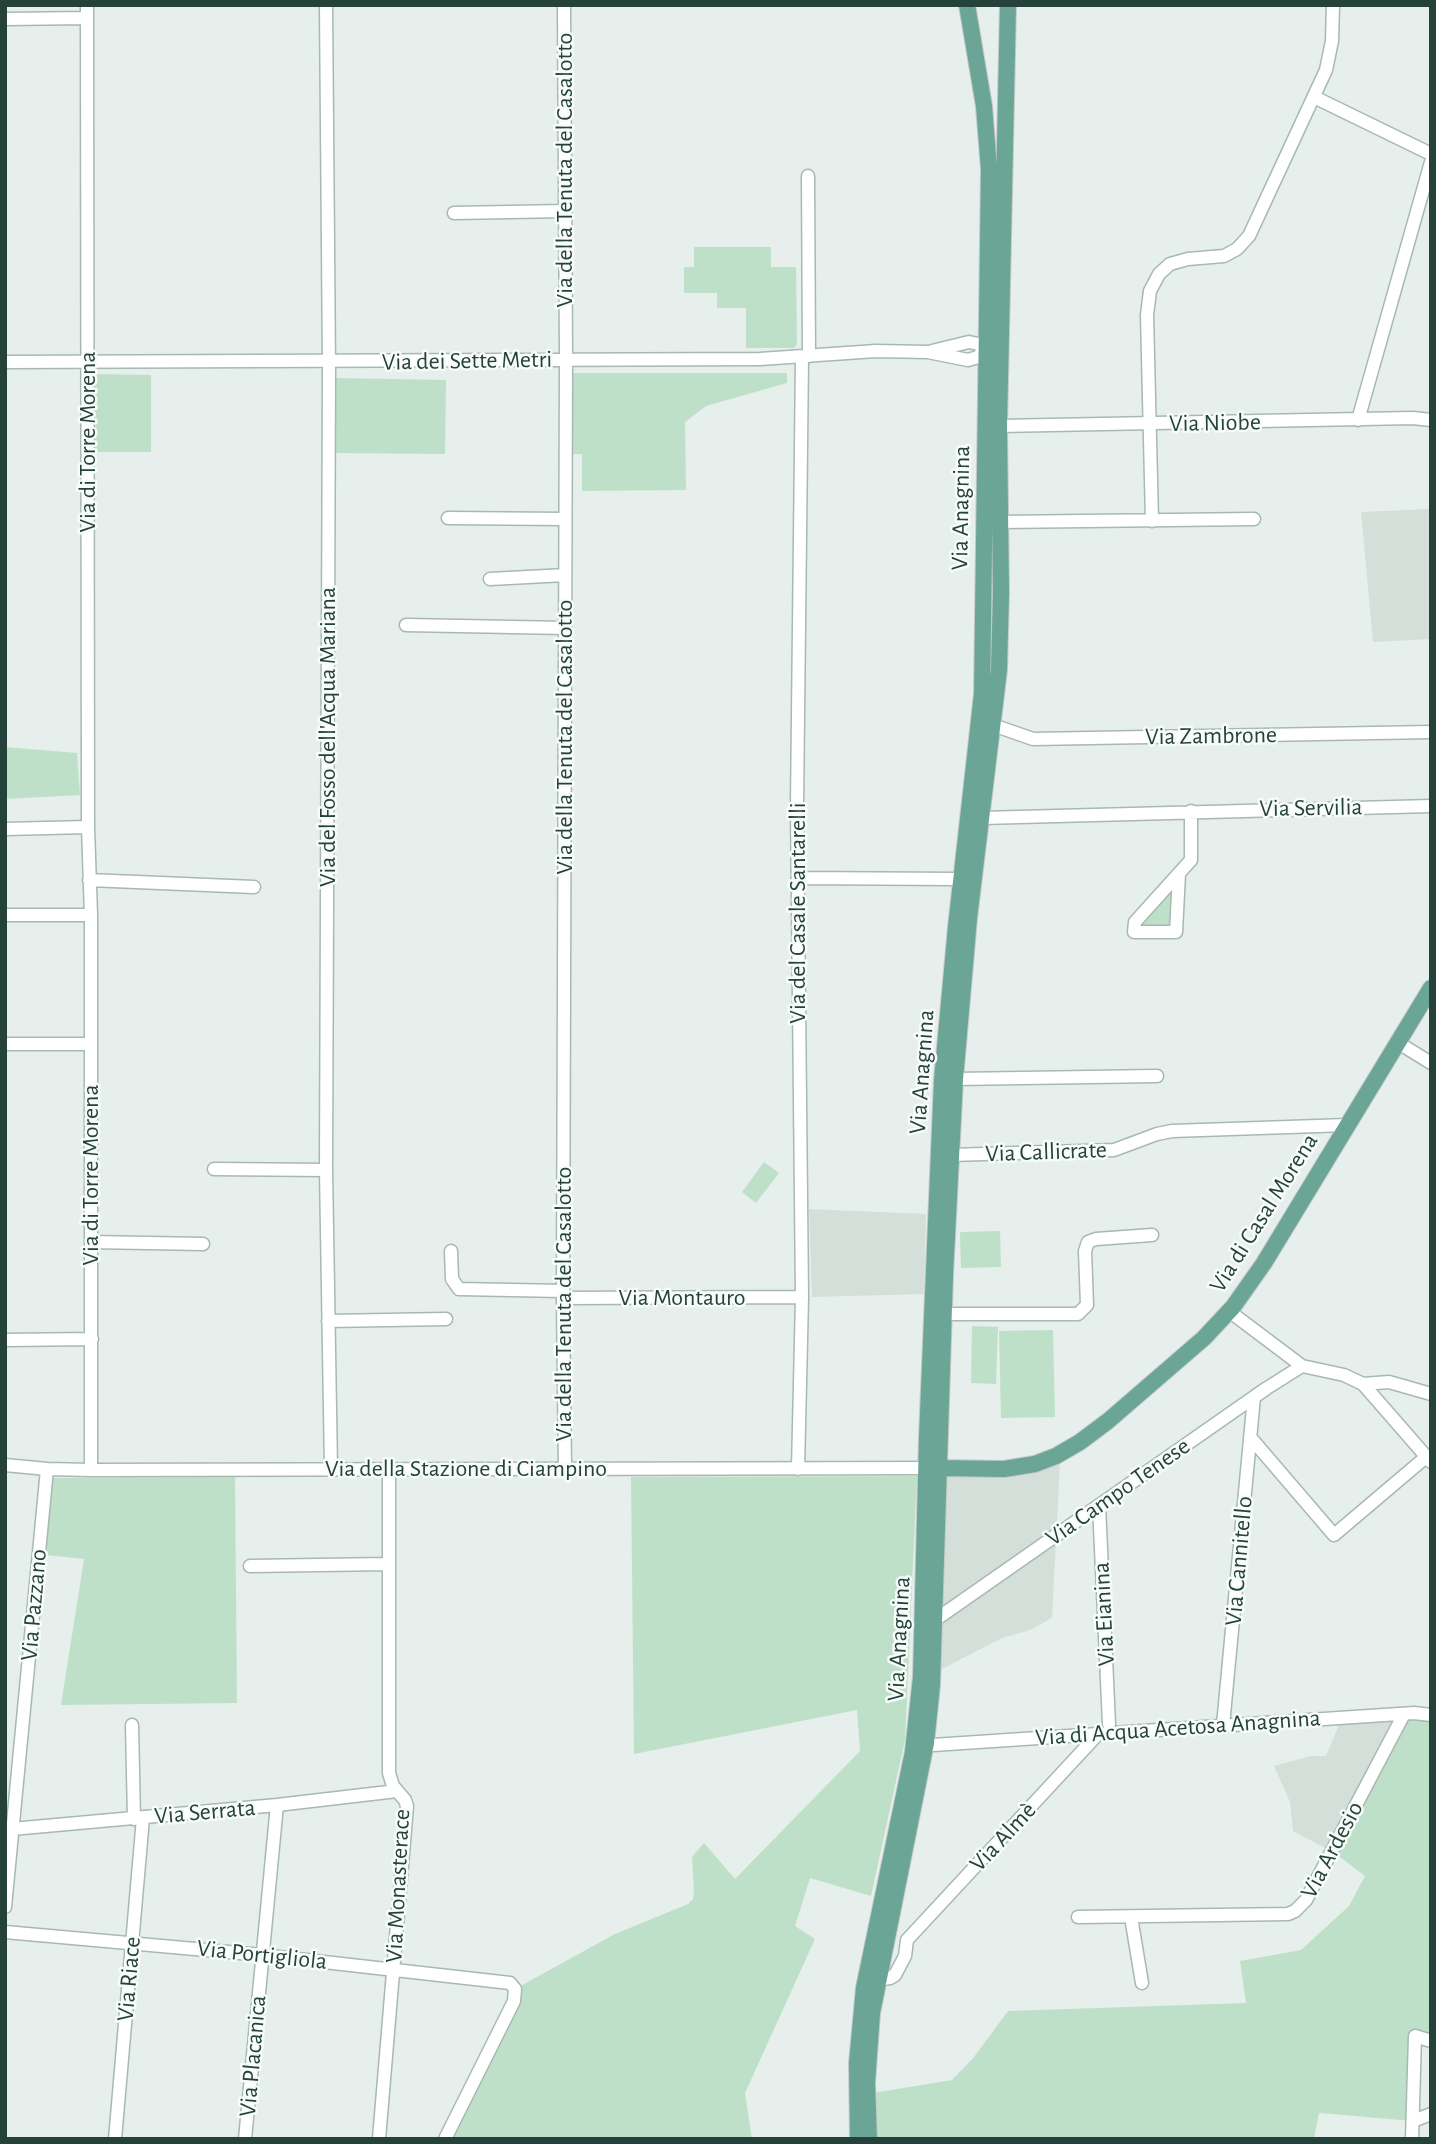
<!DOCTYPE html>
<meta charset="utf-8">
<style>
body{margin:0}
#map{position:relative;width:1436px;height:2144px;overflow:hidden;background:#e6efeb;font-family:"Alegreya Sans",sans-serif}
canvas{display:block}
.frame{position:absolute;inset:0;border:7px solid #24423a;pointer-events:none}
</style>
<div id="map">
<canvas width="1436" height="2144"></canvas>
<div class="frame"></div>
</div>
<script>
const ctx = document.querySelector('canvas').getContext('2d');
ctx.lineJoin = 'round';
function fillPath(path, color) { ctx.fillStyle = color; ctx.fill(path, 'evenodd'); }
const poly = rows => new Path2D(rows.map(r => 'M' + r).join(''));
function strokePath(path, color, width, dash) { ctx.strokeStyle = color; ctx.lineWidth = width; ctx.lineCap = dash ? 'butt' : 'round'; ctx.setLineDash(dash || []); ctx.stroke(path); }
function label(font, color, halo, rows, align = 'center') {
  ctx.font = font + ' "Alegreya Sans",sans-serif'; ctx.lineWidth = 5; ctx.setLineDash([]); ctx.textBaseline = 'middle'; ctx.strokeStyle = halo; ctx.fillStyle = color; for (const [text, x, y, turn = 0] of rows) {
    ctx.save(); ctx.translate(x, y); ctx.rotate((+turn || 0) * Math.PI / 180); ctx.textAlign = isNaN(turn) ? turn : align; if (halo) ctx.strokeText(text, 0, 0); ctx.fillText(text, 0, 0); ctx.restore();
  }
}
const built = poly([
 [1431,509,1431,639,1373,642,1361,512],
 [809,1209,926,1214,924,1294,812,1297],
 [1060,1462,1052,1618,1030,1630,1002,1638,940,1670,944,1474],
 [1392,1721,1325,1848,1293,1831,1290,1802,1274,1766,1311,1756,1326,1756,1339,1725]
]);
const green = poly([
 [694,247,771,247,771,267,796,267,797,344,794,348,746,348,746,308,717,308,717,293,684,293,684,267,694,267],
 [569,373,787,373,787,383,706,406,685,422,686,490,582,491,582,454,570,454],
 [95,374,151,375,151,452,95,452],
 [335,378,446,380,445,454,335,453],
 [5,747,77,753,80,795,5,799],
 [1166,894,1172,894,1171,927,1139,928,1139,924],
 [764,1162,779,1173,756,1203,742,1192],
 [1000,1231,1001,1267,961,1268,960,1232],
 [972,1326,998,1327,996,1384,971,1383],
 [1053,1330,1055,1417,1001,1418,999,1331],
 [917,1476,905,1740,871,1896,810,1878,795,1926,815,1939,745,2093,752,2139,445,2139,515,1989,615,1934,688,1904,693,1899,694,1892,692,1857,704,1843,735,1879,860,1751,857,1710,634,1754,631,1477],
 [235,1477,237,1703,61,1705,84,1559,46,1555,51,1478],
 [1404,1714,1431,1717,1431,2041,1415,2036,1413,2121,1319,2113,1314,2139,868,2139,867,2094,952,2080,974,2057,1008,2011,1246,2003,1240,1961,1301,1950,1349,1906,1365,1876,1332,1851]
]);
const minor = poly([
 [87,5,88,827,91,915,91,1470],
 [326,5,329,368,326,1170,331,1469],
 [564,5,566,359,563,1298,565,1469],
 [5,19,87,18],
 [1314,97,1431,154],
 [808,176,809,356],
 [454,213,565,211],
 [932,351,969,342,992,347],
 [5,362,760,359,876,351,928,352,968,360,978,357,986,347],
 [1358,420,1431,162],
 [999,426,1413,418,1431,420],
 [448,518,565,519],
 [1152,521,1147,315,1150,291,1159,274,1170,264,1188,259,1224,256,1237,249,1249,236,1326,70,1332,41,1333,5],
 [1000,522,1254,519],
 [490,579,565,575],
 [406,625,565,628],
 [993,725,1033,739,1431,732],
 [982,818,1431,806],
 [5,829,88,827],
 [1179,874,1176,932,1134,932,1135,922,1191,860,1191,811],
 [798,878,956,879,962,877],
 [89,880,254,887],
 [5,915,91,915],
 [1397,1042,1431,1063],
 [5,1044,91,1044],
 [955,1079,1157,1076],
 [951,1155,1114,1150,1157,1134,1172,1131,1347,1125],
 [214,1169,326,1170],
 [91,1242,203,1244],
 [451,1251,452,1279,459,1289,563,1291],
 [563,1298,802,1297],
 [1229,1311,1302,1366,1344,1375,1363,1384,1431,1462],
 [944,1314,1078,1314,1087,1305,1085,1251,1088,1242,1096,1239,1152,1235],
 [328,1321,446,1319],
 [5,1340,92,1339],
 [1363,1384,1389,1382,1431,1394],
 [1250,1437,1334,1535,1426,1457],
 [5,1465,47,1469,91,1470,935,1468],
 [798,1469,802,1297,797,805,802,357],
 [1099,1505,1109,1724],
 [250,1566,388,1564],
 [935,1620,1267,1388,1302,1366],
 [132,1725,134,1819],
 [1223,1725,1254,1397],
 [921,1737,926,1743,933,1745,1414,1713,1431,1715],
 [12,1829,277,1805,397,1791],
 [5,1907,47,1469],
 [1078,1917,1288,1914,1295,1911,1306,1900,1404,1714],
 [1131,1917,1142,1983],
 [5,1932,262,1955,510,1983,515,1989,514,2001,445,2139],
 [877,1980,890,1978,895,1975,905,1956,907,1940,1099,1733],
 [1413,2121,1431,2114],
 [115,2139,143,1818],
 [245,2139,277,1805],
 [379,2139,407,1806,405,1800,393,1786,389,1773,389,1469],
 [1412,2139,1415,2036,1431,2041]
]);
const major = poly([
 [938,1468,1004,1469,1035,1464,1056,1456,1080,1442,1108,1421,1204,1338,1233,1307,1264,1263,1431,988],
 [858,2139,857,2063,864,1988,913,1752,921,1677,927,1438,942,1080,956,927,982,694,989,169,984,106,967,5],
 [869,2139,867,2083,872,2013,926,1743,932,1685,945,1275,955,1079,969,918,999,670,1001,593,999,426,1008,5]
]);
const streetNames = [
 ["Via della Tenuta del Casalotto",565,170,-90],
 ["Via dei Sette Metri",467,361,-1],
 ["Via Niobe",1215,423,-1],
 ["Via di Torre Morena",88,442,-90],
 ["Via Anagnina",961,508,-89],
 ["Via Zambrone",1211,736,-1],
 ["Via del Fosso dell'Acqua Mariana",328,737,-90],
 ["Via della Tenuta del Casalotto",565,737,-90],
 ["Via Servilia",1311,808,-1],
 ["Via del Casale Santarelli",798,913,-90],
 ["Via Anagnina",922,1072,-86],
 ["Via Callicrate",1046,1152,-2],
 ["Via di Torre Morena",91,1175,-90],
 ["Via di Casal Morena",1264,1213,-58],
 ["Via Montauro",682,1298],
 ["Via della Tenuta del Casalotto",564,1304,-90],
 ["Via della Stazione di Ciampino",466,1469],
 ["Via Campo Tenese",1118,1492,-35],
 ["Via Cannitello",1239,1561,-85],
 ["Via Pazzano",34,1605,-85],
 ["Via Eianina",1104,1614,-93],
 ["Via Anagnina",899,1639,-87],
 ["Via di Acqua Acetosa Anagnina",1178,1728,-4],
 ["Via Serrata",205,1812,-5],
 ["Via Almè",1003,1837,-47],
 ["Via Ardesio",1332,1850,-62],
 ["Via Monasterace",398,1886,-87],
 ["Via Portigliola",262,1955,6],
 ["Via Riace",129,1979,-85],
 ["Via Placanica",253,2056,-85]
];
fillPath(built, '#d4dfda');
fillPath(green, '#bfe0c8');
strokePath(minor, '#a8b8b2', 15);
strokePath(major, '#c2cac8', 18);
strokePath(minor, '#fff', 12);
strokePath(major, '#6aa596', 16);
label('24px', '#24423a', '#f7fbf9', streetNames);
</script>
